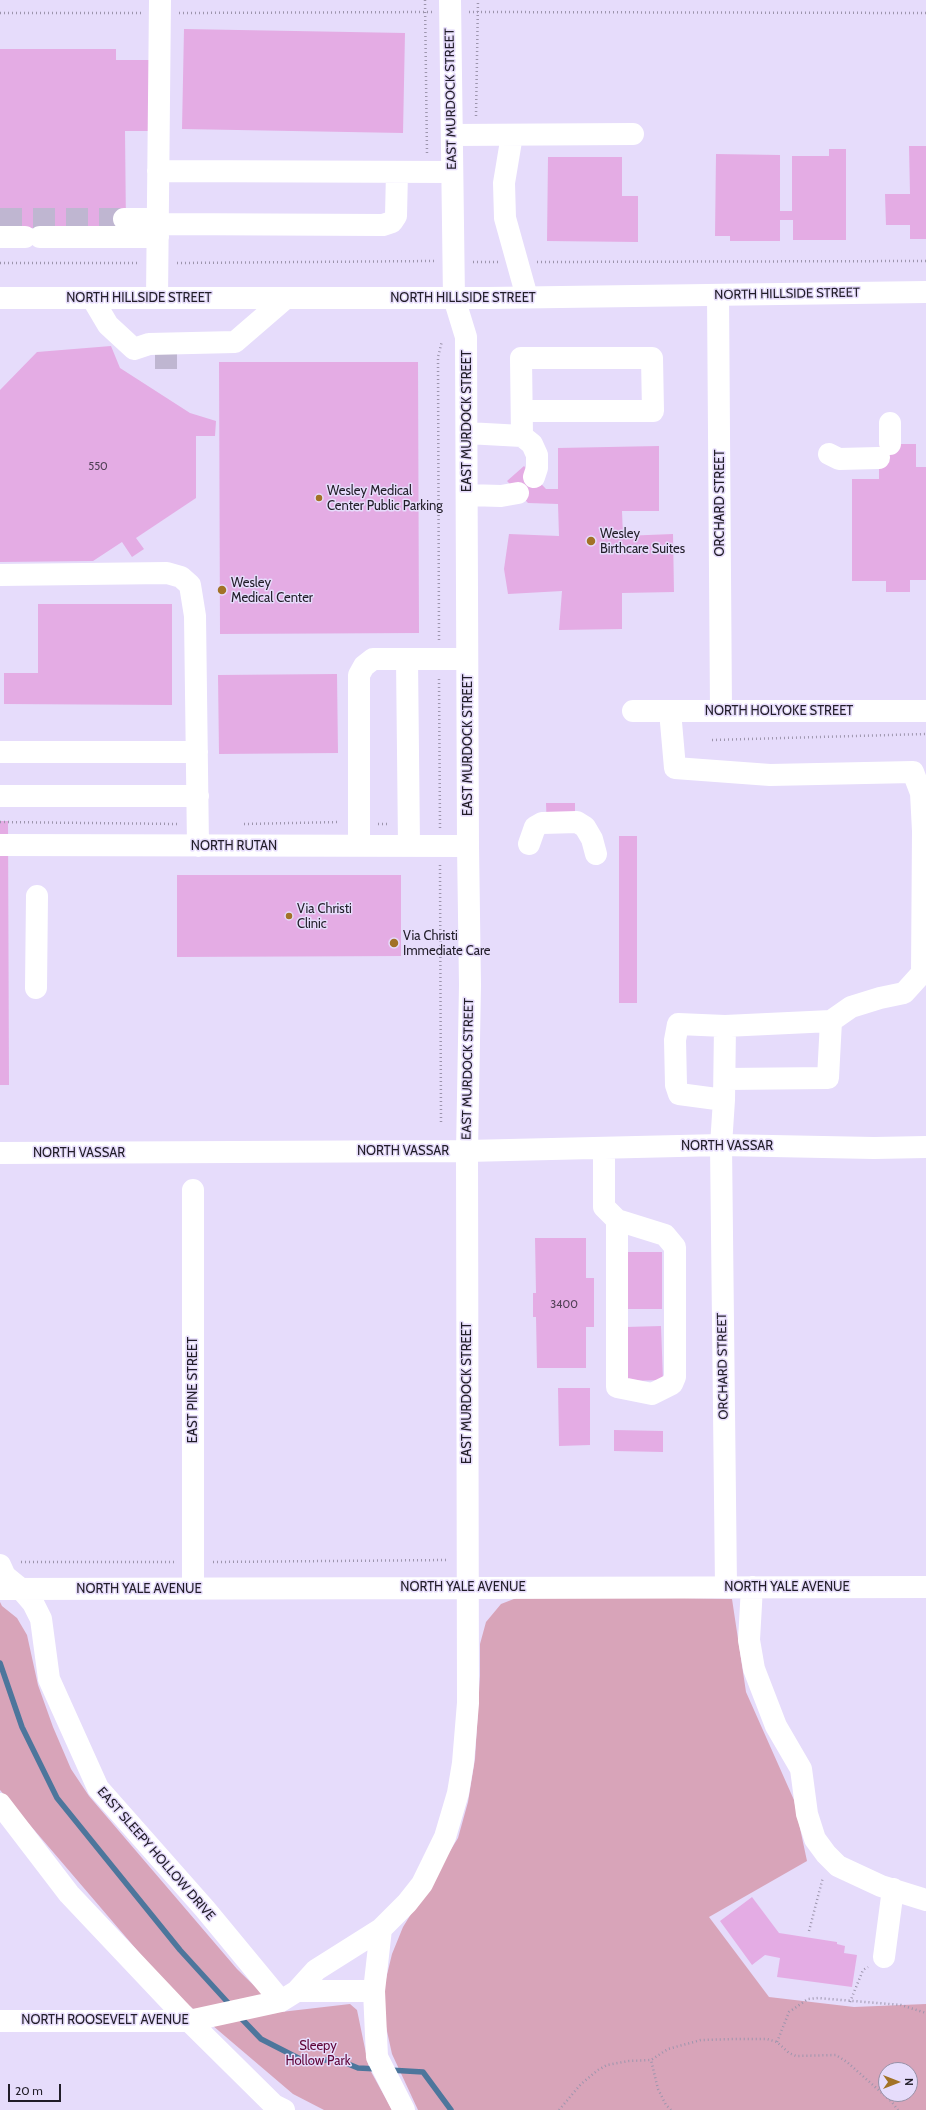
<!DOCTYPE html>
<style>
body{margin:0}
#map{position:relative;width:926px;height:2110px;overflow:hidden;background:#e6dcfb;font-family:Cabin,sans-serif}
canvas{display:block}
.north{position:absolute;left:878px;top:2062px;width:40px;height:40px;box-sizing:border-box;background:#e6dcfb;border:1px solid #9790a7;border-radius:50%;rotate:90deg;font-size:11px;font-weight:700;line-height:16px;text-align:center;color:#211d28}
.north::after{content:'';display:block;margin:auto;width:14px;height:18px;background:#a27226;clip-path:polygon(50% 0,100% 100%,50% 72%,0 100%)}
.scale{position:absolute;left:8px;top:2084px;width:53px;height:18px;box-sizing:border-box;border:2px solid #211d28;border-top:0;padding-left:5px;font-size:12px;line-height:14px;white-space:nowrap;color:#211d28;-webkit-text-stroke:3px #e6dcfb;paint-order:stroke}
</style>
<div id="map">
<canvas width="926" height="2110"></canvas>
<div class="north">N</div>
<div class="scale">20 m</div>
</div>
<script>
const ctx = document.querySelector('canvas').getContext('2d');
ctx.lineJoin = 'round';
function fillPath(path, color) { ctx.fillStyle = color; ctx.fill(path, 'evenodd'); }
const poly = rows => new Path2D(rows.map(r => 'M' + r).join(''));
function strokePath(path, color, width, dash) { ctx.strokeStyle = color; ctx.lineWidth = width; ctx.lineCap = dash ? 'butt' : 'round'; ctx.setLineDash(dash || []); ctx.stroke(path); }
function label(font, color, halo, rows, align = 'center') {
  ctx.font = font + ' Cabin,sans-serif'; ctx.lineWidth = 3; ctx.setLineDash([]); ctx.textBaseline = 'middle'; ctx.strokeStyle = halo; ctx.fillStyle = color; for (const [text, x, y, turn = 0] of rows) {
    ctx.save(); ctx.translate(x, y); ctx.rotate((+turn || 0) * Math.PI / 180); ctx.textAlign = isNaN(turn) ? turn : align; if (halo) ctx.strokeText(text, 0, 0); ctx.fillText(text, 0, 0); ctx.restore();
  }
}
const green = poly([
 [539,1595,732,1599,746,1692,794,1800,807,1861,709,1917,769,1997,854,2007,926,2004,926,2110,418,2110,392,2054,385,2022,385,1983,392,1954,403,1927,458,1838,468,1802,475,1759,480,1676,480,1644,486,1622,501,1604,519,1597],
 [886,2070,910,2070,910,2094,886,2094],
 [0,1602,2,1606,17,1618,27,1635,38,1685,53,1727,71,1769,89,1796,237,1969,281,2012,350,2004,357,2010,369,2068,392,2110,324,2110,293,2094,172,1991,0,1790]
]);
const stream = poly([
 [0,1663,22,1727,57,1798,180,1950,231,2006],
 [239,2016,261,2039,306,2062,336,2059,358,2068,378,2069],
 [389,2070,423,2072,451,2110]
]);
const building = poly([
 [184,29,405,33,403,133,182,129],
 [0,49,116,49,116,60,149,60,149,131,125,131,126,228,0,228],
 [909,146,926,146,926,239,910,239,910,225,886,225,885,194,910,194],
 [829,149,846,149,846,240,793,240,793,220,780,220,780,241,730,241,730,236,715,236,716,154,780,155,780,211,792,211,792,156,829,156],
 [548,157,622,157,622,196,638,196,638,242,547,241],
 [111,346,120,368,190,413,216,421,215,436,196,436,196,498,136,538,144,549,132,557,122,542,93,561,0,562,0,390,37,352],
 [219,362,418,362,419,633,220,634],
 [879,444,916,444,916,467,926,467,926,580,910,580,910,592,886,592,886,581,852,581,852,479,879,479],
 [659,446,659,511,622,511,623,536,673,534,674,592,622,593,622,629,559,630,562,591,508,594,504,569,509,534,559,536,558,504,528,503,507,481,524,466,546,489,558,489,558,448],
 [38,604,172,604,172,705,4,704,4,673,38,673],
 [337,674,338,753,219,754,218,675],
 [546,803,575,803,575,833,547,833],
 [0,821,8,821,9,1085,0,1085],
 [619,836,637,836,637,1003,619,1003],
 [177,875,401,875,401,956,177,957],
 [535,1238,586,1238,586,1278,594,1278,594,1327,586,1327,586,1368,537,1368,536,1317,533,1317,533,1293,536,1293],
 [628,1252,662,1252,662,1309,628,1309],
 [661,1326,663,1380,628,1381,626,1327],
 [558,1388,590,1388,590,1445,559,1446],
 [614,1430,663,1431,663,1452,614,1451],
 [752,1897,779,1933,837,1942,837,1944,845,1946,844,1953,857,1955,852,1987,777,1977,780,1958,765,1955,752,1965,720,1921]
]);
const minorTunnel = poly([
 [0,219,124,219],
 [155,358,187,358]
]);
const path = poly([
 [425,0,427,154],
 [469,12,926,13],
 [0,13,142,13],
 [179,13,432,12],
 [476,116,478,0],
 [473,262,498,262],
 [537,262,926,261],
 [0,263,138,263],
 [177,263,434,261],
 [439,640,438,357,442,341],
 [439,679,440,828],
 [712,740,926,734],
 [0,822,179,824],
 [244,824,339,822],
 [378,824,389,824],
 [440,865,441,1124],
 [21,1562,174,1562],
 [213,1562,448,1560],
 [809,1931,823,1877],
 [850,2002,863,1970,868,1967],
 [777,2042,789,2012,808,1999,818,1998,901,2005,926,2013],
 [559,2110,581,2084,598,2070,607,2065,629,2061,651,2060],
 [671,2110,666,2105,658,2089,651,2060,668,2049,701,2040,735,2039,767,2039,777,2042,789,2053,796,2056,836,2055,847,2062,891,2101,898,2110]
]);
const minor = poly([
 [452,135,633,134],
 [512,135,504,183,505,218,527,297],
 [158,171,452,172],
 [124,219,158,219],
 [158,224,383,225,392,222,396,216,397,172],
 [0,237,25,237],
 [40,237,158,237],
 [718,295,721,711],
 [92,298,108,325,134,349,149,344,235,342,286,298],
 [157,298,160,0],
 [890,423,890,444],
 [467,433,522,436,521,358,652,358,653,411,522,411],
 [522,436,532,444,537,455,537,468,534,477],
 [829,454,839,459,879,458],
 [467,495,501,496,518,493],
 [0,575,167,573,181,577,190,585,195,616,198,846],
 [407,659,409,846],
 [633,711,926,711],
 [670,711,675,768,770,775,913,772,921,793,923,831,922,973,904,993,880,998,851,1007,831,1021,725,1026,724,1100,721,1145,726,1587],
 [0,752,197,752],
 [0,796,198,796],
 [529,844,535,827,542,823,577,822,585,827,592,839,596,854],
 [0,845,468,846],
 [359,846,359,675,364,666,373,659,467,659],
 [36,988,37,896],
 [725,1079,828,1078,831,1021],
 [724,1100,679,1094,676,1085,675,1040,678,1024,725,1026],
 [604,1148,604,1207,617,1220,617,1387,652,1394,672,1384,675,1377,675,1247,665,1235,617,1220],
 [0,1153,467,1151,721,1145,874,1148,926,1147],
 [193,1190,193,1589],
 [0,1565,5,1576,21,1589,33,1603,41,1619,49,1679,98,1788,205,1909,281,2001],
 [752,1587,749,1640,754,1669,776,1726,801,1769,807,1814,815,1839,826,1854,838,1866,881,1886,926,1900],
 [0,1589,926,1587],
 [0,1804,69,1894,189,2021,274,2105,284,2110],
 [884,1957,893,1889],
 [297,1991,316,1970,381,1929],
 [0,2021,189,2021,281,2001,297,1991,374,1991],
 [404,2110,377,2057,374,1991,381,1929,407,1903,422,1884,445,1837,458,1793,463,1763,468,1703,467,1151,470,985,468,846,466,337,454,298,450,0]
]);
const major = poly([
 [0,298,488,298,926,292]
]);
const markers = [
 [319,498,4,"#a27226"],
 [591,541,5,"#a27226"],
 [222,590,5,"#a27226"],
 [289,916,4,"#a27226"],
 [394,943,5,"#a27226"]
];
const numberNames = [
 ["550",98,467],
 ["3400",564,1305]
];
const streetNames = [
 ["EAST MURDOCK STREET",451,99,-91],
 ["NORTH HILLSIDE STREET",787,294,-1],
 ["NORTH HILLSIDE STREET",139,298],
 ["NORTH HILLSIDE STREET",463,298],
 ["EAST MURDOCK STREET",467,421,-90],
 ["ORCHARD STREET",720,503,-90],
 ["NORTH HOLYOKE STREET",779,711],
 ["EAST MURDOCK STREET",468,745,-90],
 ["NORTH RUTAN",234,846],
 ["EAST MURDOCK STREET",468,1069,-89],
 ["NORTH VASSAR",727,1146],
 ["NORTH VASSAR",403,1151],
 ["NORTH VASSAR",79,1153],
 ["ORCHARD STREET",723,1366,-91],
 ["EAST PINE STREET",193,1390,-90],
 ["EAST MURDOCK STREET",467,1393,-90],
 ["NORTH YALE AVENUE",463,1587],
 ["NORTH YALE AVENUE",787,1587],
 ["NORTH YALE AVENUE",139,1589],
 ["EAST SLEEPY HOLLOW DRIVE",156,1854,49],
 ["NORTH ROOSEVELT AVENUE",105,2020]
];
const poiNames = [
 ["Wesley Medical",327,491],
 ["Center Public Parking",327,506],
 ["Wesley",600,534],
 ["Birthcare Suites",600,549],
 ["Wesley",231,583],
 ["Medical Center",231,598],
 ["Via Christi",297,909],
 ["Clinic",297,924],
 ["Via Christi",403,936],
 ["Immediate Care",403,951]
];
const parkNames = [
 ["Sleepy",318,2046],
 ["Hollow Park",318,2061]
];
fillPath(green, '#d8a4b9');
strokePath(stream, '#4d769c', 5.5);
fillPath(building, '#e4ace4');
strokePath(minorTunnel, '#bfb6d1', 22, [22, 11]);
strokePath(path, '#9d95ad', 2.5, [1, 3]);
strokePath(minor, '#fff', 22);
strokePath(major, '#fff', 22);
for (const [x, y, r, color] of markers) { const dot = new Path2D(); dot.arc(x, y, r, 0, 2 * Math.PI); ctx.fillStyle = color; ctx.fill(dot); strokePath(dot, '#e6dcfb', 1.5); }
label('11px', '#524157', null, numberNames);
label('13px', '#211d28', '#e6dcfb', streetNames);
label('13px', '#211d28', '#e6dcfb', poiNames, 'left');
label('13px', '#5f0438', '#e6dcfb', parkNames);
</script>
